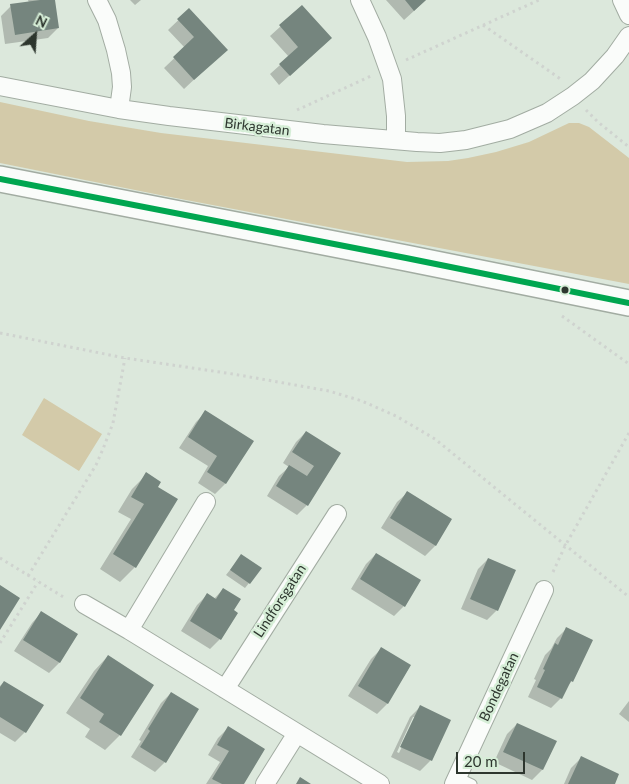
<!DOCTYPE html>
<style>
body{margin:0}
#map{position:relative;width:629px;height:784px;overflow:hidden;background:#dce8dc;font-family:Lato,sans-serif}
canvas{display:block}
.north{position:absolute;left:10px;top:10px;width:50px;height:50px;-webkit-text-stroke:4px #d6eed7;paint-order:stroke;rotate:26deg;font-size:14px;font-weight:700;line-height:20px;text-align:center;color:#2d362e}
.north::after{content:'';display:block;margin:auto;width:18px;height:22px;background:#2d362e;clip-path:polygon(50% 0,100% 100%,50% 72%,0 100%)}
.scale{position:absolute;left:456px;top:752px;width:69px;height:22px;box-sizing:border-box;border:2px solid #2d362e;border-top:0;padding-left:6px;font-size:15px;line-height:18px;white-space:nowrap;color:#2d362e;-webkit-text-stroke:4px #d6eed7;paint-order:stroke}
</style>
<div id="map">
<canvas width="629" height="784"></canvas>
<div class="north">N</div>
<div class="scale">20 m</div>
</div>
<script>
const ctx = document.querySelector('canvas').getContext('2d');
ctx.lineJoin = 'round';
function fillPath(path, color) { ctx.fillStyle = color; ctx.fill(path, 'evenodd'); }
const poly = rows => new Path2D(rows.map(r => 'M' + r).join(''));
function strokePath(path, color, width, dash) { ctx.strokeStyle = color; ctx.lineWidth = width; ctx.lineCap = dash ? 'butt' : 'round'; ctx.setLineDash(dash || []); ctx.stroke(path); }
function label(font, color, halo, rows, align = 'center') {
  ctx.font = font + ' Lato,sans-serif'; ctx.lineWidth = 5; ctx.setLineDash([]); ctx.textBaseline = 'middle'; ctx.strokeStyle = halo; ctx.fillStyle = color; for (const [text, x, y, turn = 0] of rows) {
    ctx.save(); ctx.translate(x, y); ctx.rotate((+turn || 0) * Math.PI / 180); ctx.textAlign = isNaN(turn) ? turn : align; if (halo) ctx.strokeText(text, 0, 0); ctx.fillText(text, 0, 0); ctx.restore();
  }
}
const green = poly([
 [0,102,89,121,161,133,407,162,448,161,468,158,496,152,529,142,569,123,579,123,589,127,629,158,629,284,165,196,0,163],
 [44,398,102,434,79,471,22,435]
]);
const shadow = poly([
 [28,0,53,0,58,28,48,38,5,44,1,16,11,6,29,3],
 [130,0,141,0,135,5],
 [386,0,426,0,404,20],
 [302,7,320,48,279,85,270,74,289,57,270,36],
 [189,10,216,59,184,89,164,68,185,48,168,30],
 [206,412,252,441,225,484,215,494,198,483,208,466,179,448,196,422],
 [306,432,339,453,307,505,297,515,267,496,279,476,289,467,283,463,296,442],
 [147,474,156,488,135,567,120,582,100,569,131,519,118,512,132,489],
 [407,493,451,520,435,546,425,556,381,528,397,502],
 [376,554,419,581,404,606,394,616,351,589,366,564],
 [488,559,497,610,487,620,461,609,478,569],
 [237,561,249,583,245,588,226,575],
 [223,589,232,611,236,613,220,639,210,649,181,631,197,605,207,595,214,599],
 [41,613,76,635,59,663,49,673,14,651,32,623],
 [567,628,592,640,571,682,567,686,561,698,551,708,528,697,536,680,534,679,545,655,551,649,557,638],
 [381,649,410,666,387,704,377,714,348,696,371,659],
 [108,656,120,735,105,750,85,737,90,729,66,713,94,671],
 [4,682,25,732,15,742,0,733,0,686],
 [171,693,165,762,155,772,131,757,141,741,139,740,161,703],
 [629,701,629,722,619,714],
 [420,707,449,721,430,761,420,771,391,757,410,717],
 [413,717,416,717,399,753,397,752],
 [517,724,555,742,542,770,532,780,494,762,507,734],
 [228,728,243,784,206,784,220,762,208,755,218,738],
 [581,758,613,784,564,784,571,768]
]);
const building = poly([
 [40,0,55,0,59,28,15,35,10,4],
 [405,0,426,0,414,11],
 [302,5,332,38,290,76,279,64,298,47,279,25],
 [189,8,228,50,194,80,173,57,194,37,177,19],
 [205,410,254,441,226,484,207,472,217,456,188,437],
 [306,431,341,453,308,506,276,486,289,465,307,476,314,466,292,452],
 [146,472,161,482,158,487,178,499,136,568,113,554,144,504,131,497],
 [407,491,452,519,436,546,390,518],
 [376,553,421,580,405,607,360,579],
 [241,554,262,568,250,584,230,570],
 [488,558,516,570,498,611,470,599],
 [0,585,20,598,0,630],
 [223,588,241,599,234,610,238,613,221,640,190,621,207,593,216,599],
 [41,611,78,634,60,663,23,640],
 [566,627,593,640,573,682,571,681,562,699,537,687,545,670,543,669,555,643,558,645],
 [381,647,411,665,388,704,358,686],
 [108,655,154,685,121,736,99,722,104,714,80,698],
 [4,681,44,705,26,733,0,717,0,687],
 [171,692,199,709,166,763,140,747,150,731,148,729],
 [420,705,451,720,432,761,400,747],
 [517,723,557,741,543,770,503,752],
 [228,726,265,749,244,784,222,784,212,779,229,751,217,745],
 [581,756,619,774,615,784,568,784],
 [300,777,311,784,296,784]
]);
const path = poly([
 [483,25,562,80],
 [406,60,539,0],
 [297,110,371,76],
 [586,110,598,122,629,147],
 [562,316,629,364],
 [0,333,125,358,233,374,329,391,362,401,396,416,435,439,629,597],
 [0,558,65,598],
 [553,572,565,546,629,433],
 [28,576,96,465,103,449,113,423,125,358],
 [0,643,38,582]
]);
const service = poly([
 [457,777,472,784]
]);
const minor = poly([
 [97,0,107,20,116,50,121,73,122,87,119,109],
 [360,0,377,37,392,79,396,116,396,140],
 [622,0,629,15],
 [0,86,119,109,169,116,323,134,417,142,440,143,466,140,510,129,547,113,573,96,592,81,615,56,629,36],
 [84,604,129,630,380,784],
 [129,630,206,502],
 [225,689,337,514],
 [265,784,297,733],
 [454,784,544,590]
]);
const secondary = poly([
 [0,179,406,258,629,303]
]);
const bus1 = poly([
 [0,179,406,258,629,303]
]);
const markers = [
 [565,290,4.5,"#2d362e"]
];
const streetNames = [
 ["Birkagatan",257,127,7],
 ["Lindforsgatan",280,601,-57],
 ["Bondegatan",499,687,-65]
];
fillPath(green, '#d3caa9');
fillPath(shadow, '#0003');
fillPath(building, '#75857e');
strokePath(service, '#a2aca2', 11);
strokePath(minor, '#a2aca2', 20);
strokePath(secondary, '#a2aca2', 28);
strokePath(path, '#cfd3cf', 3, [2.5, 4]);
strokePath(service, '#fafcfa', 9);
strokePath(minor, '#fafcfa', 18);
strokePath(secondary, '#fafcfa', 25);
strokePath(bus1, '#00a650', 6);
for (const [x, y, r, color] of markers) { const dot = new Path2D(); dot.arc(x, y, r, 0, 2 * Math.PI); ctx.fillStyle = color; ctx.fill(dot); strokePath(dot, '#d6eed7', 2); }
label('14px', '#2d362e', '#d6eed7', streetNames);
</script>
